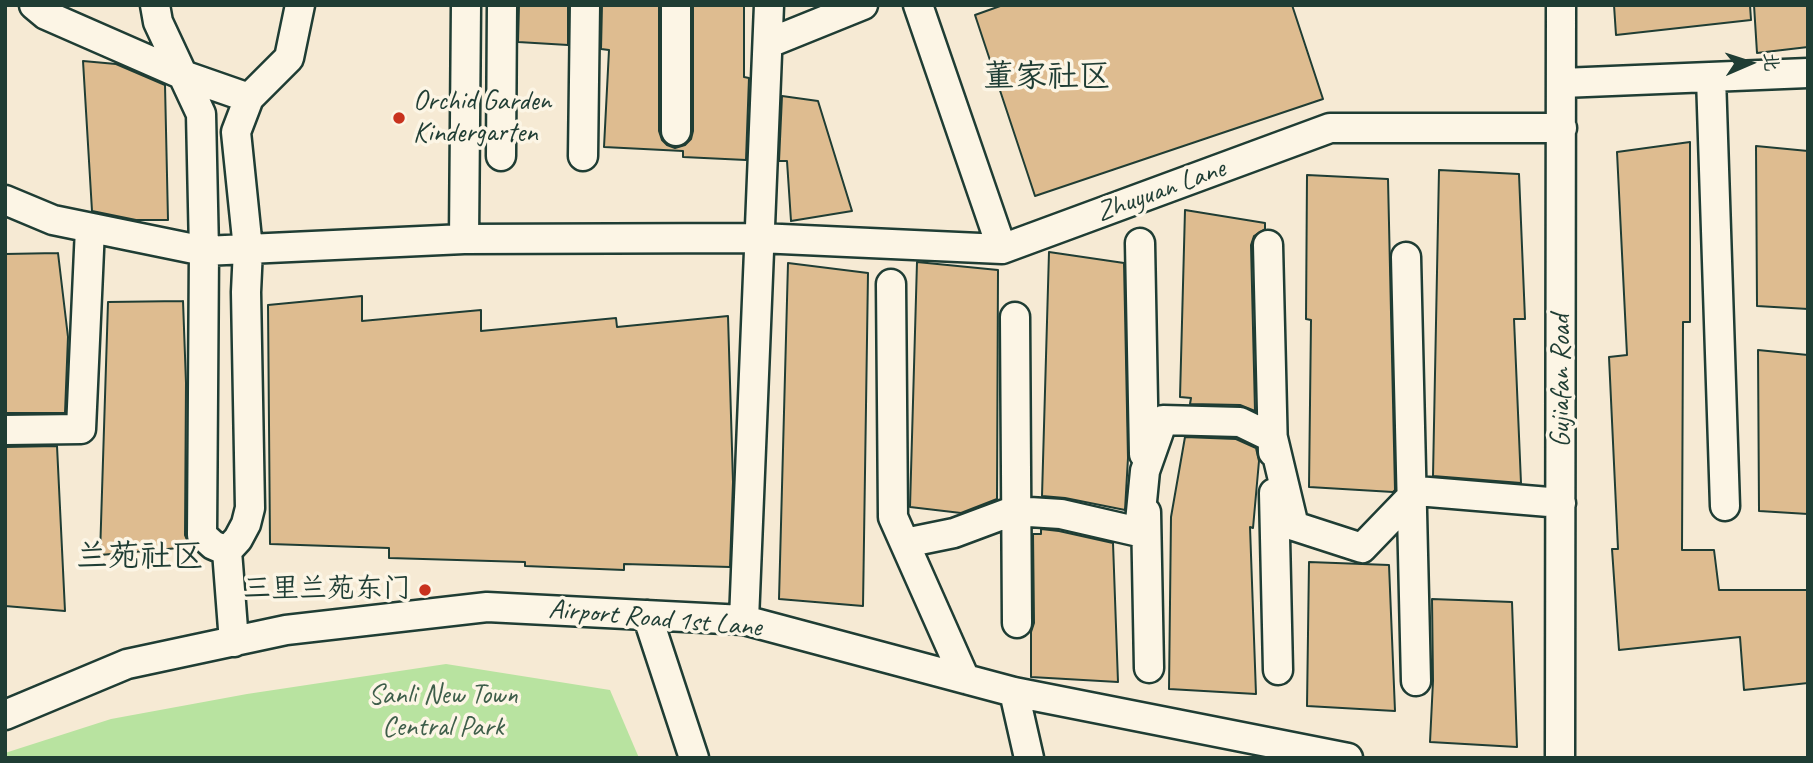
<!DOCTYPE html>
<meta charset="utf-8">
<style>
body{margin:0}
#map{position:relative;width:1813px;height:763px;overflow:hidden;background:#f6ead4;font-family:Caveat,"LXGW WenKai TC",sans-serif}
canvas{display:block}
.frame{position:absolute;inset:0;border:7px solid #1f3d34;pointer-events:none}
.north{position:absolute;left:1715px;top:28px;width:70px;height:70px;-webkit-text-stroke:5px #fcf5e5;paint-order:stroke;rotate:87deg;font-size:19px;font-weight:700;line-height:28px;text-align:center;color:#1f3d34}
.north::after{content:'';display:block;margin:auto;width:24px;height:32px;background:#1f3d34;clip-path:polygon(50% 0,100% 100%,50% 72%,0 100%)}
</style>
<div id="map">
<canvas width="1813" height="763"></canvas>
<div class="frame"></div>
<div class="north">北</div>
</div>
<script>
const ctx = document.querySelector('canvas').getContext('2d');
ctx.lineJoin = 'round';
function fillPath(path, color) { ctx.fillStyle = color; ctx.fill(path, 'evenodd'); }
const poly = rows => new Path2D(rows.map(r => 'M' + r).join(''));
function strokePath(path, color, width, dash) { ctx.strokeStyle = color; ctx.lineWidth = width; ctx.lineCap = dash ? 'butt' : 'round'; ctx.setLineDash(dash || []); ctx.stroke(path); }
function label(font, color, halo, rows, align = 'center') {
  ctx.font = font + ' Caveat,"LXGW WenKai TC",sans-serif'; ctx.lineWidth = 7; ctx.setLineDash([]); ctx.textBaseline = 'middle'; ctx.strokeStyle = halo; ctx.fillStyle = color; for (const [text, x, y, turn = 0] of rows) {
    ctx.save(); ctx.translate(x, y); ctx.rotate((+turn || 0) * Math.PI / 180); ctx.textAlign = isNaN(turn) ? turn : align; if (halo) ctx.strokeText(text, 0, 0); ctx.fillText(text, 0, 0); ctx.restore();
  }
}
const green = poly([
 [446,664,610,690,639,758,5,758,5,753,111,719,247,694]
]);
const building = poly([
 [519,5,568,5,568,45,518,42,519,5],
 [602,5,659,5,659,131,662,140,667,145,675,148,685,145,691,139,693,131,693,5,744,5,744,77,749,78,746,160,683,157,683,151,604,147,609,50,601,49,602,5],
 [1003,5,1292,5,1323,99,1035,196,975,15,1003,5],
 [1614,5,1750,5,1751,20,1616,35,1614,5],
 [1754,5,1808,5,1808,47,1757,53,1754,5],
 [83,61,116,64,165,85,168,220,136,220,92,211,83,61],
 [782,96,818,101,852,211,791,221,787,161,779,161,782,96],
 [1690,142,1690,322,1683,322,1682,550,1714,550,1719,590,1808,590,1808,683,1744,690,1740,637,1619,650,1612,549,1618,549,1609,357,1627,355,1617,152,1690,142],
 [1756,146,1808,151,1808,309,1757,306,1756,146],
 [1439,170,1519,174,1525,319,1514,319,1521,483,1433,476,1439,170],
 [1307,175,1388,179,1395,490,1393,492,1309,487,1311,320,1306,319,1307,175],
 [1185,210,1265,223,1265,229,1254,236,1251,245,1255,411,1240,405,1190,404,1191,398,1180,397,1185,210],
 [1049,252,1124,263,1128,458,1125,510,1065,498,1042,496,1049,252],
 [58,253,68,337,65,413,5,413,5,254,58,253],
 [917,262,998,270,997,499,961,513,910,507,917,262],
 [788,263,868,273,863,606,779,599,788,263],
 [362,296,362,321,481,310,481,331,616,318,617,327,728,316,733,482,730,567,624,564,624,570,525,566,525,562,389,558,389,548,270,544,268,305,362,296],
 [183,301,186,383,185,535,190,547,100,555,108,302,183,301],
 [1758,350,1808,355,1808,514,1759,511,1758,350],
 [1185,437,1236,439,1256,448,1259,461,1253,528,1250,527,1256,694,1169,689,1171,517,1185,437],
 [57,446,65,611,5,606,5,447,57,446],
 [1041,529,1059,531,1113,543,1118,682,1031,677,1031,632,1034,623,1033,534,1041,534,1041,529],
 [1309,562,1389,565,1395,711,1307,706,1309,562],
 [1432,599,1512,602,1517,747,1430,742,1433,681,1432,599]
]);
const minor = poly([
 [34,5,46,15,183,75,249,98],
 [155,5,158,22,201,114,204,251,202,535,213,545,227,551],
 [918,5,1002,249],
 [769,43,863,5],
 [1711,77,1725,506],
 [1562,83,1808,73],
 [676,131,676,5],
 [501,156,502,5],
 [583,156,585,5],
 [5,200,53,220,204,251,464,239,759,238,1002,249,1330,128,1562,128],
 [464,239,466,5],
 [1140,243,1144,454],
 [1268,245,1273,452],
 [1406,257,1416,681],
 [891,284,893,517,965,679],
 [1015,317,1017,623],
 [5,430,81,429,90,228],
 [1274,493,1278,670],
 [1146,512,1149,668],
 [905,543,954,533,1013,511,1061,514,1139,532,1145,471,1163,420,1240,422,1273,438,1294,526,1362,548,1417,491,1561,503],
 [647,615,694,758],
 [744,620,769,5],
 [234,642,227,551,238,539,246,524,250,508,246,292,248,249,236,132,249,98,289,58,300,5],
 [1014,692,1029,758],
 [5,715,127,664,286,630,487,607,744,620,1014,692,1348,758],
 [1560,758,1561,5]
]);
const markers = [
 [399,118,7,"#c8321e"],
 [425,590,7,"#c8321e"]
];
const poiNames = [
 ["Orchid Garden",413,102],
 ["Kindergarten",413,134],
 ["三里兰苑东门",411,590,"right"]
];
const streetNames = [
 ["Zhuyuan Lane",1161,191,-20],
 ["Gujiafan Road",1562,381,-90],
 ["Airport Road 1st Lane",655,619,5]
];
const parkNames = [
 ["Sanli New Town",443,696],
 ["Central Park",443,728]
];
const quarterNames = [
 ["董家社区",1047,78],
 ["兰苑社区",140,558]
];
fillPath(green, '#b8e3a0');
fillPath(building, '#debc90');
strokePath(building, '#1f3d34', 2);
strokePath(minor, '#1f3d34', 33);
strokePath(minor, '#fcf5e5', 28);
for (const [x, y, r, color] of markers) { const dot = new Path2D(); dot.arc(x, y, r, 0, 2 * Math.PI); ctx.fillStyle = color; ctx.fill(dot); strokePath(dot, '#fcf5e5', 2.5); }
label('28px', '#1f3d34', '#fcf5e5', poiNames, 'left');
label('28px', '#1f3d34', '#fcf5e5', streetNames);
label('28px', '#3e5e4a', '#fcf5e5', parkNames);
label('32px', '#1f3d34', '#fcf5e5', quarterNames);
</script>
